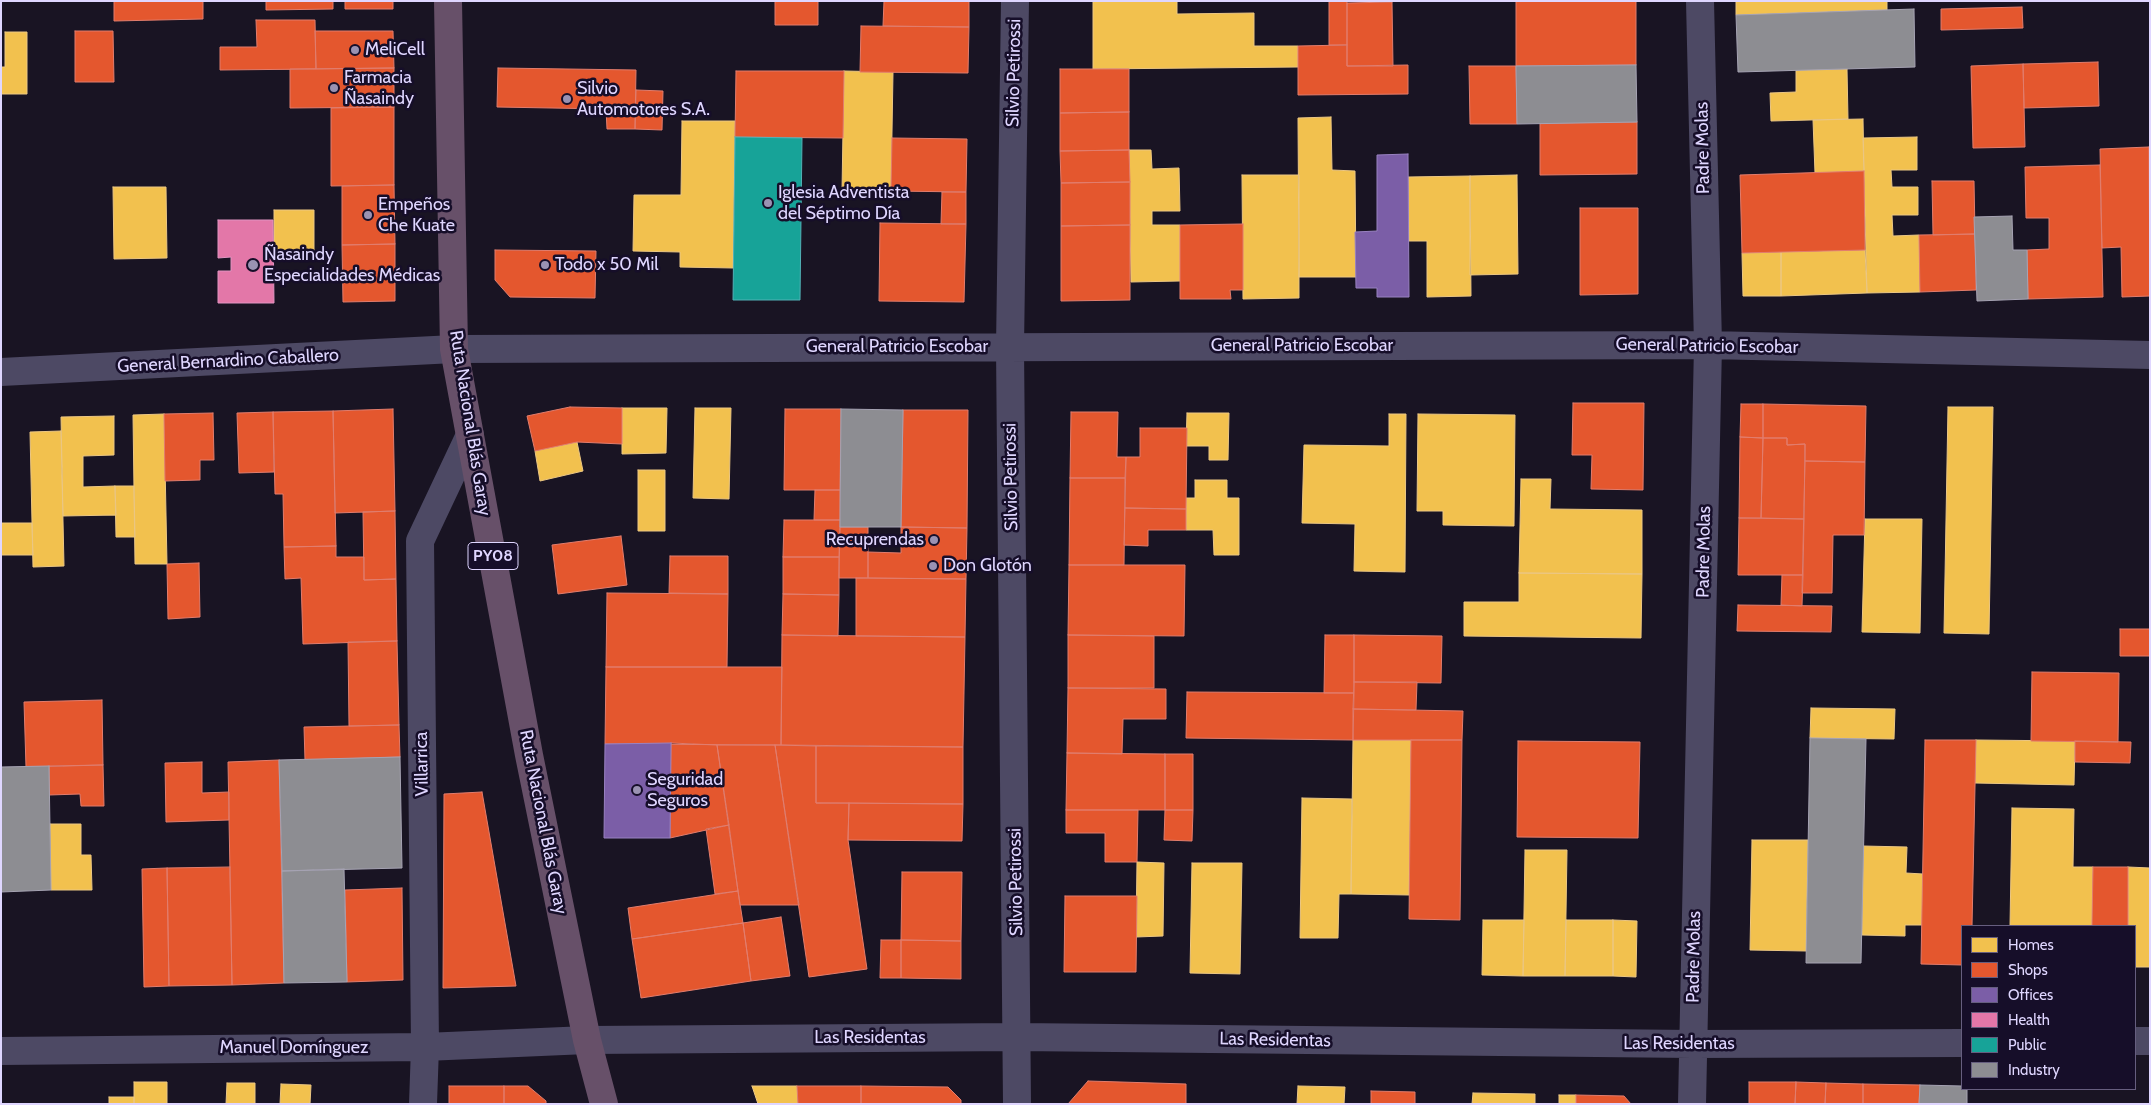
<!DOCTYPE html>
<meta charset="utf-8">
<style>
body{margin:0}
#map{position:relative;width:2151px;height:1105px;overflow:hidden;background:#191423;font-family:Cabin,sans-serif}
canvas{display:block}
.frame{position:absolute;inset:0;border:2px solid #dfd6ff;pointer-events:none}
.legend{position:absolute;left:1961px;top:925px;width:175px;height:165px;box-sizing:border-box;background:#160e29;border:1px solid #665e7f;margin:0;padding:6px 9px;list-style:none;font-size:15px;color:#dfd6ff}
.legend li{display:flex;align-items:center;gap:10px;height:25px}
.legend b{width:25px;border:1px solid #665e7f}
</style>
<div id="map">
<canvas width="2151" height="1105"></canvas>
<div class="frame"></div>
<ul class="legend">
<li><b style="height:14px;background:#f2c14e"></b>Homes</li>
<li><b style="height:14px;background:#e4572e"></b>Shops</li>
<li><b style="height:14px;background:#7b5ea7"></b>Offices</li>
<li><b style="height:14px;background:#e377a8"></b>Health</li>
<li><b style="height:14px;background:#17a398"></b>Public</li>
<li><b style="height:14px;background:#8d8d92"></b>Industry</li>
</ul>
</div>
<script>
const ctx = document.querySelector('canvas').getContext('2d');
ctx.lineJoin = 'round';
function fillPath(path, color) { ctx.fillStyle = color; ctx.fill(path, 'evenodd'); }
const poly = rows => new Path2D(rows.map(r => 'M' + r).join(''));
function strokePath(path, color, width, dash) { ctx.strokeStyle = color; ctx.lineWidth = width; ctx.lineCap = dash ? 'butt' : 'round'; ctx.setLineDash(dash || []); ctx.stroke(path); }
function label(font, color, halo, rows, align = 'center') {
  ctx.font = font + ' Cabin,sans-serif'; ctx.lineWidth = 5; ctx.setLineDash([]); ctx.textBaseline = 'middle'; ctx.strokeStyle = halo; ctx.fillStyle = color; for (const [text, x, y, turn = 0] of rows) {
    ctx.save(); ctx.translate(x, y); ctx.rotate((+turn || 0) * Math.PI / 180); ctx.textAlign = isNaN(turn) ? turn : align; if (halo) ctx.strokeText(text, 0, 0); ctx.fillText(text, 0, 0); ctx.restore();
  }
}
const homes = poly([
 [1093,1,1177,1,1177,14,1254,13,1254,46,1298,46,1298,67,1093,69,1093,1],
 [1736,1,1887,1,1887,10,1736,15,1736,1],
 [5,32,27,32,27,94,1,94,1,67,5,67,5,32],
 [1847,69,1848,119,1771,121,1770,93,1796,92,1796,70,1847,69],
 [844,71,893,72,891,191,842,191,844,71],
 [1331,117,1332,170,1355,171,1356,277,1299,277,1298,118,1331,117],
 [1863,119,1864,171,1815,173,1813,120,1863,119],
 [682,121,735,121,733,268,680,267,680,252,633,251,634,195,681,195,682,121],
 [1917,137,1917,170,1891,170,1892,187,1918,187,1918,215,1892,215,1893,236,1919,235,1920,292,1867,293,1863,138,1917,137],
 [1129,150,1151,150,1152,169,1179,168,1180,211,1152,211,1152,225,1180,225,1180,281,1131,282,1129,150],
 [1242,175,1299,175,1299,298,1243,299,1242,175],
 [1517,175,1518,274,1470,275,1470,176,1517,175],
 [1470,176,1471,296,1427,297,1427,241,1409,241,1408,177,1470,176],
 [113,187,166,187,167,258,114,259,113,187],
 [274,210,314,210,314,256,274,257,274,210],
 [1865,250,1867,293,1781,296,1781,252,1865,250],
 [1781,252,1781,296,1743,296,1742,253,1781,252],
 [1948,407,1993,407,1989,634,1944,633,1948,407],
 [622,408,667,408,666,453,622,454,622,408],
 [695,408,731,408,729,499,693,498,695,408],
 [1187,413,1229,413,1228,460,1209,460,1209,446,1186,446,1187,413],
 [164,414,167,564,135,564,133,415,164,414],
 [1389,414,1406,414,1405,572,1354,571,1355,524,1302,523,1304,445,1389,446,1389,414],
 [1418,414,1515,415,1514,526,1443,525,1443,511,1417,511,1418,414],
 [114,416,114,455,83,456,83,487,115,486,116,515,63,516,61,417,114,416],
 [61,431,64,566,33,567,30,432,61,431],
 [577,442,583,471,540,481,535,451,577,442],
 [638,470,665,470,665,531,638,531,638,470],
 [1521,479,1551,479,1550,509,1642,510,1642,574,1519,573,1521,479],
 [1195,480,1227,480,1227,498,1239,498,1239,555,1214,555,1213,530,1186,530,1186,498,1195,498,1195,480],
 [115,486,134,486,135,537,116,537,115,486],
 [1865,519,1922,519,1920,633,1862,632,1865,519],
 [1,523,32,523,33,555,1,555,1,523],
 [1519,573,1642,574,1641,638,1464,636,1464,602,1519,602,1519,573],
 [1811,708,1895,709,1894,739,1810,738,1811,708],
 [1353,740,1411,740,1409,895,1351,894,1353,740],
 [1976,740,2075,741,2074,785,1975,783,1976,740],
 [1302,798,1352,799,1351,894,1339,894,1338,938,1300,938,1302,798],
 [2012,808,2074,809,2073,867,2093,867,2092,926,2010,926,2012,808],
 [50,824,81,824,81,855,91,855,92,890,51,890,50,824],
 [1752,840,1808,840,1806,951,1750,950,1752,840],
 [1863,846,1907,847,1906,873,1923,874,1922,925,1905,925,1905,936,1862,935,1863,846],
 [1525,850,1567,850,1565,976,1523,976,1525,850],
 [1137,862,1164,863,1163,936,1136,937,1137,862],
 [1192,863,1242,863,1240,974,1190,973,1192,863],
 [2128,867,2150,868,2150,967,2135,967,2135,926,2128,926,2128,867],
 [1483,920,1524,920,1523,976,1482,975,1483,920],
 [1566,920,1613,920,1613,976,1565,976,1566,920],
 [1613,920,1637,921,1636,977,1613,976,1613,920],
 [134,1082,167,1082,167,1104,134,1104,134,1082],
 [227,1083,255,1083,255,1104,226,1104,227,1083],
 [281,1084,311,1085,310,1104,280,1104,281,1084],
 [752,1086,797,1086,798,1104,758,1104,752,1086],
 [1298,1086,1345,1087,1344,1104,1297,1104,1298,1086],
 [1473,1093,1535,1094,1535,1104,1472,1104,1473,1093],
 [1559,1095,1576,1095,1576,1104,1559,1104,1559,1095],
 [109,1097,134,1097,134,1104,109,1104,109,1097]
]);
const shops = poly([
 [114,1,203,1,203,19,114,21,114,1],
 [266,1,333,1,333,9,266,10,266,1],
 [345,1,393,1,393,9,345,9,345,1],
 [775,1,818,1,818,25,775,25,775,1],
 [884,1,969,1,969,27,883,26,884,1],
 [1329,1,1347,1,1347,45,1329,45,1329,1],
 [1516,1,1636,1,1636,65,1516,66,1516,1],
 [1392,2,1393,66,1347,66,1347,3,1392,2],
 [2022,7,2023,28,1941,30,1941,9,2022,7],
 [256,20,315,20,316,69,220,70,220,47,257,47,256,20],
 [861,26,969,27,968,73,860,72,861,26],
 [75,31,113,31,114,82,75,82,75,31],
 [315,31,393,31,394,68,316,69,315,31],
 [1347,45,1347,66,1408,65,1408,94,1298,95,1298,46,1347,45],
 [2098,62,2099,106,2024,108,2023,64,2098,62],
 [2023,64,2025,147,1973,148,1971,66,2023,64],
 [1469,66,1516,66,1517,124,1470,124,1469,66],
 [394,68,394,107,290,108,290,69,394,68],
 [498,68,636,70,635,129,607,129,606,109,497,107,498,68],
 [1060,69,1129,69,1129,112,1060,113,1060,69],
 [736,71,844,71,843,138,735,137,736,71],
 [636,90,663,91,662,130,635,129,636,90],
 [394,107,394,185,331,186,331,108,394,107],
 [1129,112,1129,150,1060,151,1060,113,1129,112],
 [1637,122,1637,174,1540,175,1540,123,1637,122],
 [892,138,967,139,966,192,891,191,892,138],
 [2149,147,2150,296,2122,297,2121,247,2102,248,2100,149,2149,147],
 [1129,150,1130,182,1061,183,1060,151,1129,150],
 [2100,165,2103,297,2028,299,2027,250,2049,249,2049,218,2026,218,2025,167,2100,165],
 [1864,171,1865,250,1742,253,1740,175,1864,171],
 [1932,181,1974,181,1975,234,1933,235,1932,181],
 [1130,182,1130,225,1061,226,1061,183,1130,182],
 [394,185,395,244,342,245,342,186,394,185],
 [942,192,966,192,966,224,941,224,942,192],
 [1580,208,1638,208,1638,294,1580,295,1580,208],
 [880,223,966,224,964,302,879,301,880,223],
 [1243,224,1243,290,1230,290,1231,299,1180,299,1180,225,1243,224],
 [1130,225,1130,300,1061,301,1061,226,1130,225],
 [1975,234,1976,290,1920,292,1919,235,1975,234],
 [395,244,395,301,343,302,342,245,395,244],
 [495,250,596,251,595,298,510,297,495,280,495,250],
 [1573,403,1644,403,1643,490,1591,489,1592,455,1572,455,1573,403],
 [1741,404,1763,404,1763,438,1740,437,1741,404],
 [1763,404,1866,406,1865,462,1805,461,1805,444,1787,445,1787,438,1763,438,1763,404],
 [570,407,622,408,622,444,577,442,535,451,527,416,570,407],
 [393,409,395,511,335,513,333,411,393,409],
 [785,409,841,409,840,490,784,490,785,409],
 [903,410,968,410,967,528,901,527,903,410],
 [333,411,336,546,284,547,283,494,275,494,273,412,333,411],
 [273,412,274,472,239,473,237,413,273,412],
 [1071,412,1118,412,1117,457,1126,457,1125,478,1070,478,1071,412],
 [213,413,214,460,200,460,200,480,165,481,164,414,213,413],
 [1140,428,1187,428,1186,509,1125,508,1126,457,1140,457,1140,428],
 [1740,437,1763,438,1761,518,1739,518,1740,437],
 [1763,438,1787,438,1787,445,1805,444,1804,519,1761,518,1763,438],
 [1805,461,1865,462,1864,535,1833,535,1832,593,1802,593,1805,461],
 [1070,478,1125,478,1124,565,1069,565,1070,478],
 [815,490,840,490,840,520,814,520,815,490],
 [1125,508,1186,509,1186,530,1148,530,1148,546,1124,545,1125,508],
 [395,511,396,579,364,580,363,512,395,511],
 [1739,518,1804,519,1803,575,1738,575,1739,518],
 [784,520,840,520,839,557,783,557,784,520],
 [840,527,868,527,868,578,839,578,840,527],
 [901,527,967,528,966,579,868,578,868,552,901,553,901,527],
 [621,536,627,585,558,594,552,545,621,536],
 [336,546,336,557,364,557,364,580,396,579,397,641,303,644,301,578,285,579,284,547,336,546],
 [670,556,728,556,728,594,669,593,670,556],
 [783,557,839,557,839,595,783,594,783,557],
 [199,563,200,617,168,619,167,564,199,563],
 [1069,565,1185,565,1184,636,1068,635,1069,565],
 [1782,575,1803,575,1802,606,1781,605,1782,575],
 [856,578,966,579,965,637,856,636,856,578],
 [607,593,728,594,727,667,606,667,607,593],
 [783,594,839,595,838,636,782,635,783,594],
 [1738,605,1832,606,1831,632,1737,631,1738,605],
 [2120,629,2150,629,2150,656,2120,656,2120,629],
 [782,635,965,637,963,747,781,745,782,635],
 [1068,635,1154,636,1154,688,1068,688,1068,635],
 [1325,635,1354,635,1354,693,1324,693,1325,635],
 [1354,635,1442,636,1441,683,1354,682,1354,635],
 [397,641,399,725,349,726,348,642,397,641],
 [606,667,782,667,781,745,605,744,606,667],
 [2032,672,2119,673,2118,742,2031,741,2032,672],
 [1354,682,1417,682,1416,710,1353,709,1354,682],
 [1068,688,1166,689,1166,719,1123,719,1122,754,1067,753,1068,688],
 [1187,692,1354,693,1353,740,1186,738,1187,692],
 [102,700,103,765,26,767,24,702,102,700],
 [1353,709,1463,711,1462,740,1353,740,1353,709],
 [399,725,400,757,305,760,304,727,399,725],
 [1411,740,1462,740,1460,920,1409,919,1411,740],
 [1925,740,1976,740,1972,926,1962,926,1962,965,1921,964,1925,740],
 [1518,741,1640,742,1638,838,1517,837,1518,741],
 [2075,741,2131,742,2130,763,2075,762,2075,741],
 [671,743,717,745,729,825,670,838,671,743],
 [717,745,775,745,799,905,740,905,717,745],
 [775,745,816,746,816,803,849,803,848,840,867,969,809,977,775,745],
 [816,746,963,747,963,804,816,803,816,746],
 [1067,753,1165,754,1165,810,1066,810,1067,753],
 [1165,754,1193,754,1193,810,1165,810,1165,754],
 [279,760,284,983,232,985,228,762,279,760],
 [202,762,202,793,229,792,229,820,166,822,165,763,202,762],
 [103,765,104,806,81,806,80,794,49,795,49,766,103,765],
 [482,792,516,986,443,988,444,794,482,792],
 [849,803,963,804,962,841,848,840,849,803],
 [1066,810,1138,810,1137,862,1105,862,1105,833,1066,833,1066,810],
 [1165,810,1193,810,1192,841,1164,840,1165,810],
 [729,825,738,891,715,894,706,829,729,825],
 [230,867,232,985,169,986,167,868,230,867],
 [2093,867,2128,867,2128,926,2092,926,2093,867],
 [167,868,169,986,144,987,142,869,167,868],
 [902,872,962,872,961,941,901,940,902,872],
 [402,888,403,980,347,982,345,890,402,888],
 [738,891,743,923,632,939,628,908,738,891],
 [1065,896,1137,896,1136,972,1064,972,1065,896],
 [781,917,790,976,751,981,743,923,781,917],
 [743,923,751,981,641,998,632,939,743,923],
 [881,940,901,940,901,978,880,978,881,940],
 [901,940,961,941,961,979,901,978,901,940],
 [1088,1081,1186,1084,1186,1104,1068,1104,1088,1081],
 [1749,1082,1796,1082,1795,1104,1749,1104,1749,1082],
 [1796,1082,1826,1083,1825,1104,1795,1104,1796,1082],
 [1826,1083,1863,1084,1863,1104,1825,1104,1826,1083],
 [1863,1084,1920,1085,1919,1104,1863,1104,1863,1084],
 [449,1086,504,1086,504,1104,449,1104,449,1086],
 [504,1086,528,1086,546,1101,546,1104,504,1104,504,1086],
 [797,1086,861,1086,861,1104,798,1104,797,1086],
 [861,1086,948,1087,961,1100,961,1104,861,1104,861,1086],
 [1371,1091,1415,1092,1415,1104,1371,1104,1371,1091],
 [1576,1095,1624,1096,1631,1104,1576,1104,1576,1095]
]);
const offices = poly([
 [1408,154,1409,297,1377,297,1377,288,1356,288,1355,232,1377,231,1377,155,1408,154],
 [671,743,670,838,604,838,605,744,671,743]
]);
const health = poly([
 [218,220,273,220,274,303,218,303,218,271,231,271,231,257,218,258,218,220]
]);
const public = poly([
 [735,137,802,138,800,300,733,300,735,137]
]);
const industry = poly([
 [1914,9,1915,67,1738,72,1736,15,1914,9],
 [1636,65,1637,122,1517,124,1516,66,1636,65],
 [2012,216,2013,250,2027,250,2028,299,1977,301,1974,217,2012,216],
 [841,409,903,410,901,527,840,527,841,409],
 [1810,738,1866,739,1861,963,1806,963,1810,738],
 [400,757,402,868,282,871,279,760,400,757],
 [49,766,51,890,1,892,1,767,49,766],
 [344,869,347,982,284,983,282,871,344,869],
 [1920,1085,1962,1086,1962,1089,1967,1089,1967,1104,1919,1104,1920,1085]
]);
const minor = poly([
 [1015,1,1010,347,1017,1104],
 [1,372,454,349,1708,345,2150,355],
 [2135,1041,2150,1041],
 [1,1051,425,1047,587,1040,1018,1037,1693,1044,1962,1043],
 [423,1104,425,1047,420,541,470,435],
 [1692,1104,1708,345,1700,1]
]);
const highway = poly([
 [448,1,454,349,529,755,587,1040,604,1104]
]);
const markers = [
 [355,50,5,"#9a92b2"],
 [334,88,5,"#9a92b2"],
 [567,99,5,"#9a92b2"],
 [768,203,5,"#9a92b2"],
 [368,215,5,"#9a92b2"],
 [253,265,6,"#9a92b2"],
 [545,265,5,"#9a92b2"],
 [934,540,5,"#9a92b2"],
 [933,566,5,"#9a92b2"],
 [637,790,5,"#9a92b2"]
];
const shields = [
 [493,556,50]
];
const shieldNames = [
 ["PY08",493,556]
];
const poiNames = [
 ["MeliCell",365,50],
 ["Farmacia",344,78],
 ["Ñasaindy",344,99],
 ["Silvio",577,89],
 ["Automotores S.A.",577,110],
 ["Iglesia Adventista",778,193],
 ["del Séptimo Día",778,214],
 ["Empeños",378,205],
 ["Che Kuate",378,226],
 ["Ñasaindy",264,255],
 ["Especialidades Médicas",264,276],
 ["Todo x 50 Mil",555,265],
 ["Recuprendas",924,540,"right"],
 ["Don Glotón",943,566],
 ["Seguridad",647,780],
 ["Seguros",647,801]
];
const streetNames = [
 ["Silvio Petirossi",1014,73,-89],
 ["Padre Molas",1703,148,-91],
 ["General Patricio Escobar",1302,346],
 ["General Patricio Escobar",1707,346,1],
 ["General Patricio Escobar",897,347],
 ["General Bernardino Caballero",228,361,-3],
 ["Ruta Nacional Blás Garay",470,423,81],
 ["Silvio Petirossi",1011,477,-91],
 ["Padre Molas",1704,552,-89],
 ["Villarrica",422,764,-91],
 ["Ruta Nacional Blás Garay",543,822,79],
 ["Silvio Petirossi",1016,882,-91],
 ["Padre Molas",1694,957,-89],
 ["Las Residentas",870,1038],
 ["Las Residentas",1275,1040,1],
 ["Las Residentas",1679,1044],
 ["Manuel Domínguez",294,1048]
];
fillPath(homes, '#f2c14e');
strokePath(homes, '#ecc783', 1);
fillPath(shops, '#e4572e');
strokePath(shops, '#e27d6d', 1);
fillPath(offices, '#7b5ea7');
strokePath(offices, '#9982c1', 1);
fillPath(health, '#e377a8');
strokePath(health, '#e294c2', 1);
fillPath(public, '#17a398');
strokePath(public, '#53b2b7', 1);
fillPath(industry, '#8d8d92');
strokePath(industry, '#a6a3b3', 1);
strokePath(minor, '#4d4964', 28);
strokePath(highway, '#675069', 28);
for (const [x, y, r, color] of markers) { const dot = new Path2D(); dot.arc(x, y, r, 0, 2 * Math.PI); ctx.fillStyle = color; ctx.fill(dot); strokePath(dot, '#160e29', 2); }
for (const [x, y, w] of shields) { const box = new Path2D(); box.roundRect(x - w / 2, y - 13.5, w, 27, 4); ctx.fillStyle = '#160e29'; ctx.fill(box); strokePath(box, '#dfd6ff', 1); }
label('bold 16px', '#dfd6ff', null, shieldNames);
label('18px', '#dfd6ff', '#160e29', poiNames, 'left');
label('18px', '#dfd6ff', '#160e29', streetNames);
</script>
